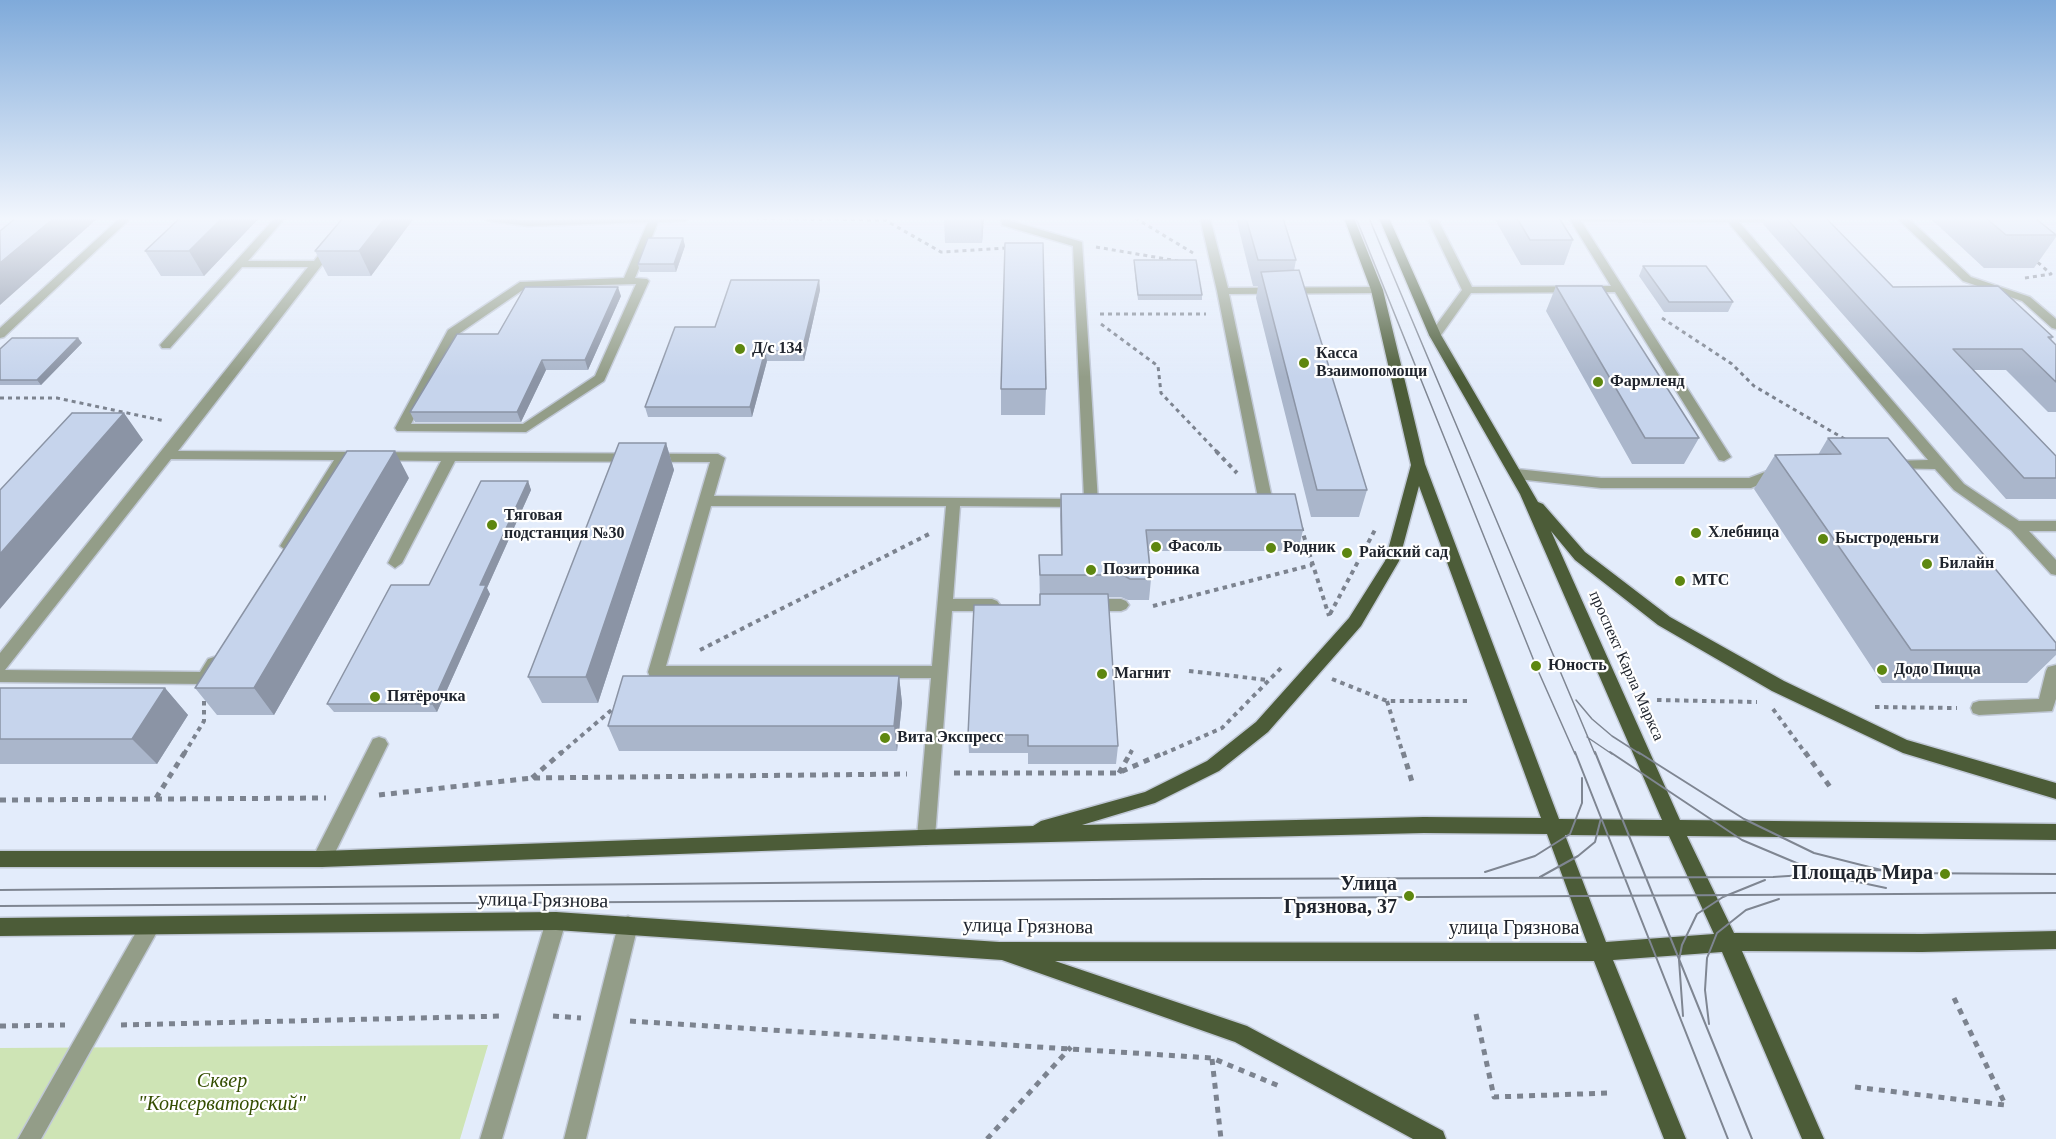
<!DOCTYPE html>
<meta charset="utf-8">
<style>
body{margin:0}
canvas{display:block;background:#e3ecfb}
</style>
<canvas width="2056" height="1139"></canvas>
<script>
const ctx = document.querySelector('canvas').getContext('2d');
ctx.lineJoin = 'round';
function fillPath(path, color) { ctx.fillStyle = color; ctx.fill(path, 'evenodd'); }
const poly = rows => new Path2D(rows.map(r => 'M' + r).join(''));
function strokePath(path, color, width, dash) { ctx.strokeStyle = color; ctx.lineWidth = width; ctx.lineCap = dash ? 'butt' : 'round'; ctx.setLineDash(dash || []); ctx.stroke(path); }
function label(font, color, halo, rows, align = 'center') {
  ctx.font = font + ' "Times New Roman",serif'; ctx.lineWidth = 4.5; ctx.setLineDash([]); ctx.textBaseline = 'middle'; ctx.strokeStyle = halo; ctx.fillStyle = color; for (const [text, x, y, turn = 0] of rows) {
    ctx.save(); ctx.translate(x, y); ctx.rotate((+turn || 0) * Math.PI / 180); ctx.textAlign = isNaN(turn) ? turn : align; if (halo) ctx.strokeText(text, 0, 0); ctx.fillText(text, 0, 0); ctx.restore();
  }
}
const green = poly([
 [488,1045,460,1139,0,1139,0,1048]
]);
const pathFar2 = poly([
 [747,218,885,220,941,252,1008,248],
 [1135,218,1193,253],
 [1096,247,1178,261],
 [2025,278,2051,274,2035,260],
 [1100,314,1206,314],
 [1662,318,1732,364,1754,386,1848,441],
 [1101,324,1158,366,1161,393,1218,453],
 [0,398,57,398,165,421]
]);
const pathFar1 = poly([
 [1216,451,1237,473],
 [1301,527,1329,616],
 [1153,606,1312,565],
 [1330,614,1376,528],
 [700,650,929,534],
 [1189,671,1268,680],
 [1332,679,1387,701,1467,701],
 [1657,700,1757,702],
 [1387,701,1403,754],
 [1875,707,1957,708],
 [1773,709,1806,754],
 [184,754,204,721,204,699],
 [560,754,615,707],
 [1130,754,1132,750],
 [1163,754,1222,728,1281,668]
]);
const path = poly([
 [1403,752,1413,785],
 [1805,752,1833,791],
 [954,773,1118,773,1166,752],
 [1119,773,1131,752],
 [532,778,562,752],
 [379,795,532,778,907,774],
 [156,798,185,752],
 [0,800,326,798],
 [1954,998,2005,1104],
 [1476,1014,1494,1097,1608,1093],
 [553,1016,581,1018],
 [630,1021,1212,1058,1279,1086],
 [121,1025,503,1016],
 [0,1026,65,1025],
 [1212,1059,1221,1139],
 [1855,1087,2005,1105],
 [987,1139,1071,1047]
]);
const minor = poly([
 [120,218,131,218,4,337,0,338,0,328,120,218],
 [275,218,285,218,248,261,314,261,348,218,358,218,178,451,718,454,725,458,714,496,1084,499,1073,246,1002,225,1001,218,1011,218,1011,221,1082,242,1098,502,1091,507,1085,504,1079,507,960,506,953,599,992,599,997,601,1000,605,997,609,992,611,952,611,935,837,933,843,926,845,919,843,917,837,931,678,656,678,650,677,648,672,710,462,455,461,402,563,395,568,388,563,441,461,348,460,292,550,287,551,280,546,334,460,171,459,5,670,200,672,208,659,214,657,220,659,222,663,210,683,204,684,0,682,0,653,308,267,242,267,170,348,162,348,160,345,275,218],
 [711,506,946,506,932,666,666,666,711,506],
 [483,218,528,220,690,218,685,221,658,222,635,278,647,279,649,281,604,381,526,432,397,431,395,428,448,330,520,282,624,278,648,222,528,226,488,221,483,218],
 [636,284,595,376,523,424,411,424,457,335,527,287,636,284],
 [1200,218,1210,218,1228,288,1377,287,1383,290,1377,293,1229,294,1273,503,1266,508,1251,506,1249,503,1251,500,1258,498,1217,291,1200,218],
 [1427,218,1437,218,1472,287,1611,286,1569,218,1790,218,1785,221,1739,222,1964,484,2019,521,2056,521,2056,531,2029,531,2056,560,2056,575,2051,574,2011,530,1954,490,1935,469,1886,468,1884,465,1891,461,1928,460,1728,222,1581,221,1731,457,1724,461,1719,460,1615,292,1471,293,1439,338,1431,338,1429,335,1462,290,1427,218],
 [1897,218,1908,218,1971,277,2030,297,2056,319,2056,329,2052,328,2022,301,1963,281,1897,218],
 [1778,467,1785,472,1783,475,1751,488,1601,488,1517,479,1510,474,1517,469,1601,478,1749,478,1778,467],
 [1088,599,1121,599,1126,601,1129,605,1126,609,1121,611,1088,611,1083,609,1080,605,1083,601,1088,599],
 [2056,665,2056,699,2052,711,1979,715,1973,713,1971,708,1973,703,1979,701,2039,699,2046,671,2048,667,2056,665],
 [379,737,385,739,388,744,329,865,322,867,315,865,313,859,315,853,373,739,379,737],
 [556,912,563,915,566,921,502,1139,480,1139,546,921,549,915,556,912],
 [628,916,635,919,638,925,586,1139,564,1139,618,925,621,919,628,916],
 [150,917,157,920,160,926,157,932,41,1139,18,1139,143,920,150,917]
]);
const major = poly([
 [1344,218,1354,218,1383,290,1425,464,1559,819,1662,820,1520,494,1429,335,1379,218,1389,218,1441,335,1538,502,1543,504,1585,552,1670,617,1784,681,1907,740,2056,783,2056,799,1903,753,1772,691,1658,625,1575,560,1551,531,1680,820,2056,824,2056,840,1687,836,1734,933,1922,934,2056,931,2056,949,1922,952,1742,951,1824,1139,1802,1139,1722,952,1613,960,1686,1139,1664,1139,1594,961,1055,961,1247,1026,1443,1131,1446,1139,1413,1139,1235,1042,1002,960,556,930,0,936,0,918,556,912,999,942,1587,943,1547,834,1424,833,926,845,322,867,0,867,0,851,322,851,1033,826,1041,821,1145,792,1207,761,1256,722,1349,618,1385,561,1411,465,1371,290,1344,218],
 [1419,486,1541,818,1424,817,1082,825,1155,803,1219,771,1268,732,1361,626,1399,561,1419,486],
 [1565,835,1669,836,1714,934,1606,942,1565,835]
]);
const tramFar1 = poly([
 [1356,218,1536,666,1575,754],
 [1369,218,1595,754],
 [1576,700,1592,719,1612,736,1640,754],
 [1587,737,1612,754]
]);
const tram = poly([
 [1575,752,1728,1139],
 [1595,752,1752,1139],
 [1610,752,1742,840,1825,875,1886,888],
 [1638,752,1744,819,1814,853,1893,873,2056,874],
 [1485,872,1535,856,1570,834,1582,803,1582,778],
 [1540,877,1578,856,1595,842,1601,818],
 [0,890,1205,879,1773,877,1880,870,1893,873],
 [0,906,2056,893],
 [1683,1016,1679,960,1682,945,1697,914,1723,897,1765,880],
 [1709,1024,1705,990,1707,958,1717,933,1746,910,1779,899]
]);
const wall = poly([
 [180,218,259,218,204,276,161,276,145,251],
 [414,218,371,276,328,276,315,251],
 [944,218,984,218,982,243,945,243],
 [1236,218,1283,218,1296,260,1294,271,1367,490,1359,517,1311,517,1256,298,1258,286,1253,286],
 [1494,218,1559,218,1573,240,1564,265,1521,265],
 [1766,218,1826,218,1893,287,2053,337,2051,340,2056,345,2056,412,2048,412,2006,370,1973,370,2056,456,2056,499,2006,499,1763,224],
 [1930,218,2035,218,2056,234,2056,237,2034,268,1984,268],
 [683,238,685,246,676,272,640,272,638,264],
 [1134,260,1202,295,1202,300,1138,300,1134,265],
 [1643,266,1733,302,1728,312,1664,312,1639,276],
 [819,280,820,290,804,361,767,361,752,417,648,417,645,407,715,327],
 [1556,286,1699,438,1684,464,1632,464,1546,311],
 [621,296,588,370,546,370,521,422,415,422,410,412,498,334],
 [78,338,82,343,41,385,0,385,0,349],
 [1001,389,1046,389,1045,415,1001,415],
 [1828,438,2056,643,2056,655,2027,683,1882,683,1754,489,1775,455,1818,455],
 [666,443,674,470,598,703,542,703,528,677],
 [409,478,274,715,217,715,195,688],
 [528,481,531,490,487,588,490,594,437,712,334,712,327,704,429,585],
 [1061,494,1303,530,1298,551,1149,551,1151,579,1149,600,1128,600,1121,597,1108,597,1118,746,1116,764,1028,764,1028,753,969,753,968,735,1040,605,1039,555,1061,555,1060,515],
 [899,676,902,703,897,751,619,751,608,726],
 [0,688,165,688,188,715,157,764,0,764]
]);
const shadedWall = poly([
 [54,218,98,218,0,305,0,263],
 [222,218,259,218,204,276,189,251],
 [385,218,414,218,371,276,359,251],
 [981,218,984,218,982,243],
 [683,238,685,246,676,272,674,264],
 [819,280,820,290,804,361,802,351],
 [618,287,621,296,588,370,585,360],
 [78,338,82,343,41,385,37,380],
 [765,351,767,361,752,417,750,407],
 [542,360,546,370,521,422,517,412],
 [124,413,143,440,0,609,0,554],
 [666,443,674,470,598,703,586,677],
 [395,451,409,478,274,715,254,688],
 [528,481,531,490,487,588,490,594,437,712,432,704,480,585],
 [899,676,902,703,897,751,894,726],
 [165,688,188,715,157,764,132,739]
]);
const building = poly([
 [16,218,54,218,0,263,0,231,16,218],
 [180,218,222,218,189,251,145,251,180,218],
 [343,218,385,218,359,251,315,251,343,218],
 [1246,218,1283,218,1296,260,1258,260,1246,218],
 [1517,218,1559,218,1573,240,1530,240,1517,218],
 [1786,218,1826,218,1893,287,1998,286,2053,337,2048,337,2056,345,2056,382,2022,349,1953,349,2056,456,2056,478,2024,478,1786,218],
 [1986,218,2035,218,2056,235,2006,235,1986,218],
 [648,238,683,238,674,264,638,264,648,238],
 [1005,243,1043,243,1046,389,1001,389,1005,243],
 [1134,260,1196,260,1202,295,1138,295,1134,260],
 [1643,266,1706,266,1733,302,1669,302,1643,266],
 [1299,270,1367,490,1317,490,1261,272,1299,270],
 [731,280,819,280,802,351,765,351,750,407,645,407,675,327,715,327,731,280],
 [1556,286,1602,286,1699,438,1645,438,1556,286],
 [525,287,618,287,585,360,542,360,517,412,410,412,457,334,498,334,525,287],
 [12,338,78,338,37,380,0,380,0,349,12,338],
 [72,413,124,413,0,554,0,490,72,413],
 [1828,438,1888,438,2056,643,2056,650,1911,650,1775,455,1841,454,1828,438],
 [619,443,666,443,586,677,528,677,619,443],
 [347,451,395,451,254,688,195,688,347,451],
 [481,481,528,481,480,585,486,585,432,704,327,704,391,585,429,585,481,481],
 [1061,494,1295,494,1303,530,1146,530,1151,579,1130,579,1123,575,1040,575,1039,555,1062,555,1061,494],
 [1040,594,1108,594,1118,746,1028,746,1028,735,968,735,974,605,1040,605,1040,594],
 [623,676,899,676,894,726,608,726,623,676],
 [0,688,165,688,132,739,0,739,0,688]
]);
const markers = [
 [740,349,6,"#5e8710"],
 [1304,363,6,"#5e8710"],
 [1598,382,6,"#5e8710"],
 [492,525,6,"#5e8710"],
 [1696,533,6,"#5e8710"],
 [1823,539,6,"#5e8710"],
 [1156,547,6,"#5e8710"],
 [1271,548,6,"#5e8710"],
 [1347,553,6,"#5e8710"],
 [1927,564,6,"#5e8710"],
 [1091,570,6,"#5e8710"],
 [1680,581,6,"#5e8710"],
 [1536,666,6,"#5e8710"],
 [1882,670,6,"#5e8710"],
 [1102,674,6,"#5e8710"],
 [375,697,6,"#5e8710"],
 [885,738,6,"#5e8710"],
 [1945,874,6,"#5e8710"],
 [1409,896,6,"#5e8710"]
];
const poiNames = [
 ["Д/с 134",752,349],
 ["Касса",1316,354],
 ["Взаимопомощи",1316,372],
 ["Фармленд",1610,382],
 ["Тяговая",504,516],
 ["подстанция №30",504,534],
 ["Хлебница",1708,533],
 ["Быстроденьги",1835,539],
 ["Фасоль",1168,547],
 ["Родник",1283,548],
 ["Райский сад",1359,553],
 ["Билайн",1939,564],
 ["Позитроника",1103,570],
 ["МТС",1692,581],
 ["Юность",1548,666],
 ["Додо Пицца",1894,670],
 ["Магнит",1114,674],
 ["Пятёрочка",387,697],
 ["Вита Экспресс",897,738]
];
const streetNames = [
 ["проспект Карла Маркса",1626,666,66]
];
const nearPoinames = [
 ["Площадь Мира",1933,874],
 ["Улица",1397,885],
 ["Грязнова, 37",1397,908]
];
const nearStreetnames = [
 ["улица Грязнова",543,901,1],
 ["улица Грязнова",1028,927,1],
 ["улица Грязнова",1514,929]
];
const nearParknames = [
 ["Сквер",222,1082],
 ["\"Консерваторский\"",222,1105]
];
fillPath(green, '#cee4b5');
strokePath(minor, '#c0c8d6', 3);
strokePath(major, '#c0c8d6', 3);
strokePath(pathFar2, '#7c838f', 3, [4, 4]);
strokePath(pathFar1, '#7c838f', 4, [4.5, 4.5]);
strokePath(path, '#7c838f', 5, [6, 6]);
fillPath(minor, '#939d88');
fillPath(major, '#4c5c38');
strokePath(tramFar1, '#7f8692', 1.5);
strokePath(tram, '#7f8692', 2);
fillPath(wall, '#aab6cb');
fillPath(shadedWall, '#8b94a5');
fillPath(building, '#c6d4ec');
strokePath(building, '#8b94a5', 1.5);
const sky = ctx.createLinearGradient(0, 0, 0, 377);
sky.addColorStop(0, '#7faada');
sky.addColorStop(0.58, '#f2f6fd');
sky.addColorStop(1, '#f2f6fd00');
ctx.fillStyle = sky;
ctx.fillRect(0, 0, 2056, 377);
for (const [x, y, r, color] of markers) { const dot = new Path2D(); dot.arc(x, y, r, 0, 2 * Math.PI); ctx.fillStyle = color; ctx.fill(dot); strokePath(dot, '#fff', 2); }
label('bold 16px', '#20252e', '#fff', poiNames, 'left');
label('16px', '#20252e', '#fff', streetNames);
label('bold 20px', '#20252e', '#fff', nearPoinames, 'right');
label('20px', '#20252e', '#fff', nearStreetnames);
label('italic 20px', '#344d01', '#fff', nearParknames);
</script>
